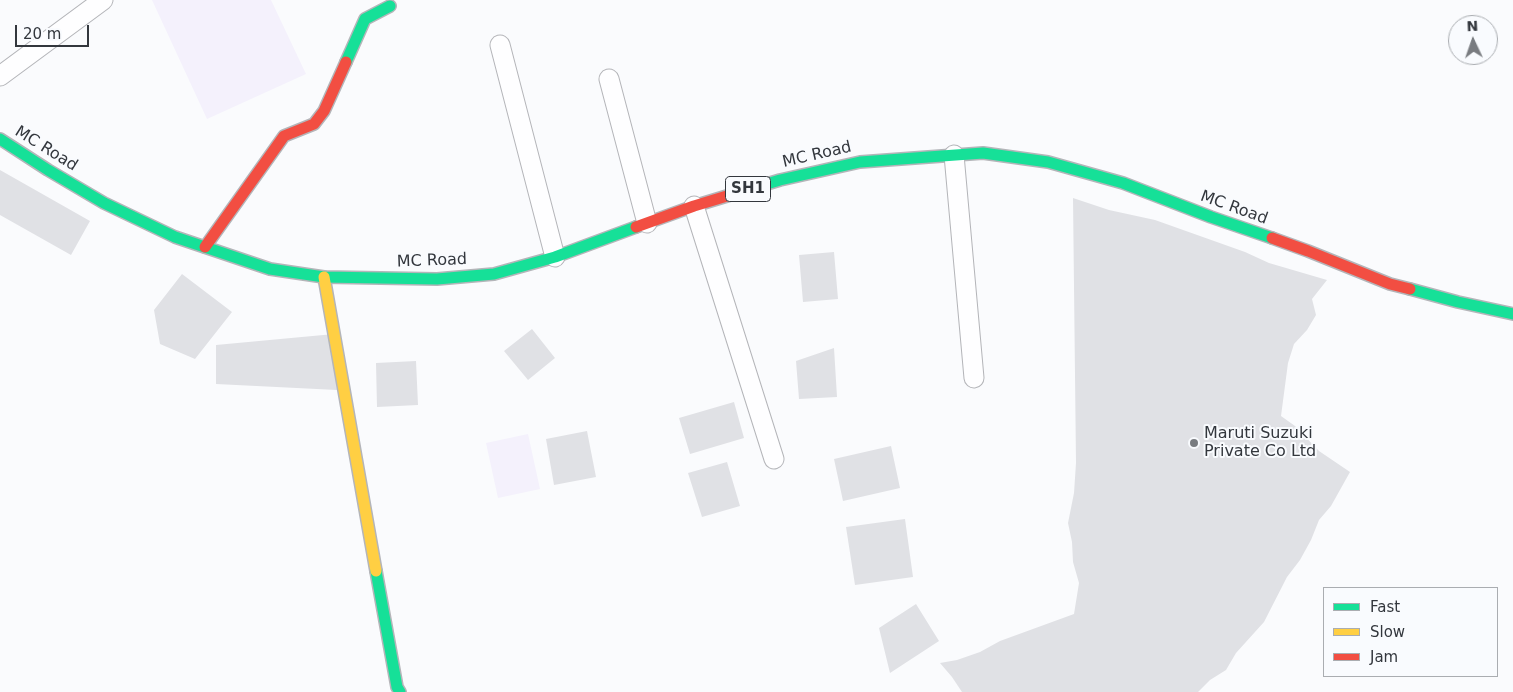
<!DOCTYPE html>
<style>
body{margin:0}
#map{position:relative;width:1513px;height:692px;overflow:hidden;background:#fafbfd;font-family:"DejaVu Sans",sans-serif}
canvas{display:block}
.legend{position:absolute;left:1323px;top:587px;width:175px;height:90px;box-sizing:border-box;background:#f9fbfe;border:1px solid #aaadb1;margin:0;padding:6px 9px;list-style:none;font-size:15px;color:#33373d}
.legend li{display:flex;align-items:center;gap:10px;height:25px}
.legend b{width:25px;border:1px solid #aaadb1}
.north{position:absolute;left:1448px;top:15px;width:50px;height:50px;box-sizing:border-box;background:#f9fbfe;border:1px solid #aaadb1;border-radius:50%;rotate:357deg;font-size:14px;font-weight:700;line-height:20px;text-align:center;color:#33373d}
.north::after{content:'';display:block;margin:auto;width:18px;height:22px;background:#797c80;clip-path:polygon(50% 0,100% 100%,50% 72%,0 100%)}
.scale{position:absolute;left:15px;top:25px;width:74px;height:22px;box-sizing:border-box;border:2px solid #33373d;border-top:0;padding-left:6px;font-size:15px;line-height:18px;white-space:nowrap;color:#33373d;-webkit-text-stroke:4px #f9fbfe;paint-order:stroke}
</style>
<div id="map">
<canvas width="1513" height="692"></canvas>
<ul class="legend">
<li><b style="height:6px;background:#16e098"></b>Fast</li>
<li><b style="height:6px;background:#ffcf43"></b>Slow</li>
<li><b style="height:6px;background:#f24e42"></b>Jam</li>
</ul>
<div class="north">N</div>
<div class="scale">20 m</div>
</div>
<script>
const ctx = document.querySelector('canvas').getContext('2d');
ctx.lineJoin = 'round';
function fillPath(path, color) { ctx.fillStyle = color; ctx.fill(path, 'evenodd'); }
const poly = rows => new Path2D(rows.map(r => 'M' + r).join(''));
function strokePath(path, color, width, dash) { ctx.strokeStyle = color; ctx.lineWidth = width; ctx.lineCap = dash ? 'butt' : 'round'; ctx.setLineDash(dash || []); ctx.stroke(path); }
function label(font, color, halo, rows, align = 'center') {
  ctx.font = font + ' "DejaVu Sans",sans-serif'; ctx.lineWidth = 4; ctx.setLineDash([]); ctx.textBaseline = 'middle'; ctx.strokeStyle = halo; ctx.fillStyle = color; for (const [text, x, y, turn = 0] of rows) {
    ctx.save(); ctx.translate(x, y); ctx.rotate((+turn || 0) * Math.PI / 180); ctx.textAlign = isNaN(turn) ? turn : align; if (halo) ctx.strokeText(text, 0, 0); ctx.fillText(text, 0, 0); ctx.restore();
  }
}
const green = poly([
 [152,0,271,0,306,74,207,119],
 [528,434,540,489,498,498,486,443]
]);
const building = poly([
 [0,170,90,221,71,255,0,215],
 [1073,198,1109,210,1155,220,1245,252,1269,263,1327,280,1312,299,1316,315,1307,330,1294,344,1288,363,1281,416,1295,426,1319,451,1350,472,1331,506,1319,520,1311,540,1300,560,1287,577,1264,622,1236,653,1226,670,1210,680,1198,692,962,692,952,677,940,663,957,660,980,652,1000,641,1074,614,1079,583,1073,562,1072,542,1068,523,1074,493,1076,463],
 [834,252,838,299,803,302,799,255],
 [182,274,232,312,195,359,160,344,154,310],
 [532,329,555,358,528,380,504,351],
 [334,334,337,390,216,384,216,345],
 [834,348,837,397,799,399,796,361],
 [416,361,418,405,377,407,376,363],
 [734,402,744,438,690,454,679,418],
 [587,431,596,477,554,485,546,439],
 [891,446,900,488,843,501,834,459],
 [727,462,740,506,702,517,688,473],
 [905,519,913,577,855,585,846,527],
 [916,604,939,641,890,673,879,628]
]);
const street = poly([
 [500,45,555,257],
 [0,76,103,0],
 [609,79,647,223],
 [954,155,974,378],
 [694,206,774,459]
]);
const fast = poly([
 [346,62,365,19,390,6],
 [0,139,48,170,104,203,175,237,270,269,324,277,437,279,494,274,555,257,636,227],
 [750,189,780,180,860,162,983,153,1048,162,1123,183,1211,217,1272,238],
 [1410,289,1458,302,1513,314],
 [376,571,397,687,400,692]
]);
const slow = poly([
 [324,277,376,571]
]);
const jam = poly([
 [636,227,694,206,750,189],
 [1272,238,1308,251,1390,284,1410,289],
 [205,247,284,136,314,124,324,111,346,62]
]);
const markers = [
 [1194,443,5,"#797c80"]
];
const shields = [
 [748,189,45]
];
const shieldNames = [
 ["SH1",748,189]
];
const streetNames = [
 ["MC Road",46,149,32],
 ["MC Road",817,155,-13],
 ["MC Road",1234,208,20],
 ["MC Road",432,261,-2]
];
const poiNames = [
 ["Maruti Suzuki",1204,434],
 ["Private Co Ltd",1204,452]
];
fillPath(green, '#f4f1fc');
fillPath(building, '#e0e1e5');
strokePath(street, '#b4b5b9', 21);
strokePath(fast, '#b4b5b9', 14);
strokePath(slow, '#b4b5b9', 14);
strokePath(jam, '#b4b5b9', 14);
strokePath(street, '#fefeff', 19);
strokePath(fast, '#16e098', 11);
strokePath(slow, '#ffcf43', 11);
strokePath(jam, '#f24e42', 11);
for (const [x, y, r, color] of markers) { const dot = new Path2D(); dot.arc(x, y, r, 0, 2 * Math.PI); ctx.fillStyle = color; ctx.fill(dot); strokePath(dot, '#f9fbfe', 2); }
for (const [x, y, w] of shields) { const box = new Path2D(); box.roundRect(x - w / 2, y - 12.5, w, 25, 4); ctx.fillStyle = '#f9fbfe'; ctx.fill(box); strokePath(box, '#33373d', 1); }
label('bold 15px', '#33373d', null, shieldNames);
label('16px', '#33373d', '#f9fbfe', streetNames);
label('16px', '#33373d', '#f9fbfe', poiNames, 'left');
</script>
